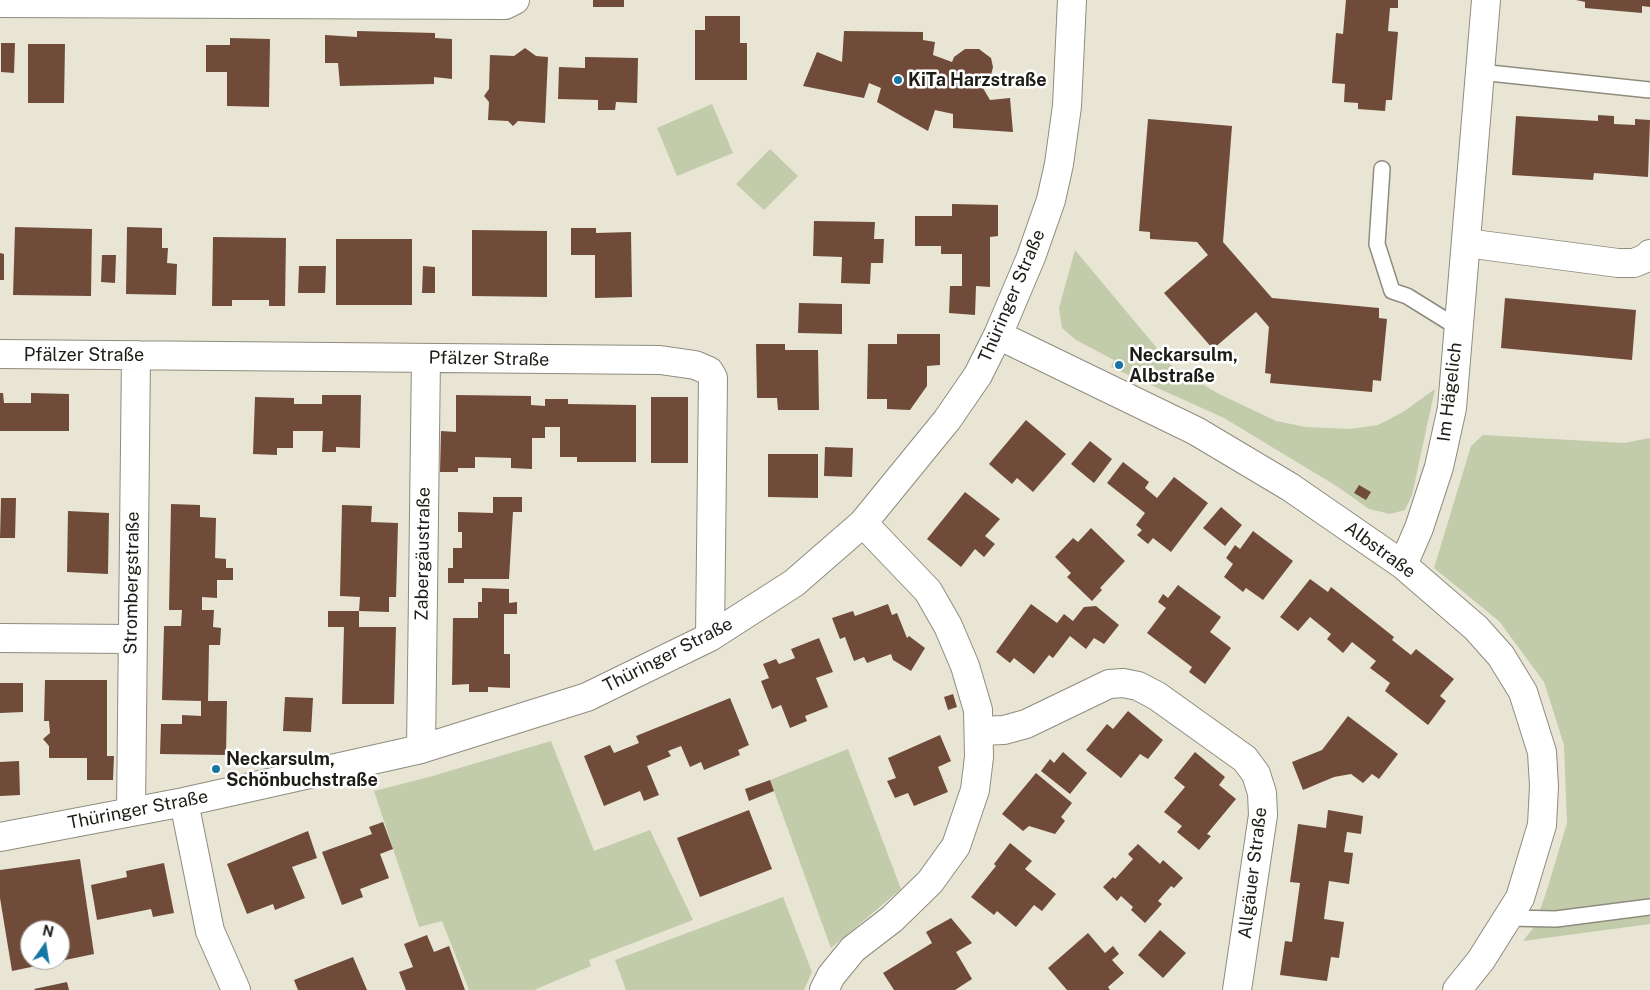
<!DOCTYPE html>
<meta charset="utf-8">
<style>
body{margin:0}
#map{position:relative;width:1650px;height:990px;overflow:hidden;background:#e8e5d5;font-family:"Public Sans",sans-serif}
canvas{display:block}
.north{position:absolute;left:20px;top:920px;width:50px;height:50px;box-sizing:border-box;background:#fff;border:1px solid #a5a4a2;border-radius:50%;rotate:13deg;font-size:14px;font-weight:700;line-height:20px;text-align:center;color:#1d1c16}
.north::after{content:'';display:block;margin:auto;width:18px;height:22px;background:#1775a3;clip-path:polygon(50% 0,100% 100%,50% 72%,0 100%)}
</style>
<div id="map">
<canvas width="1650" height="990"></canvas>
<div class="north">N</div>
</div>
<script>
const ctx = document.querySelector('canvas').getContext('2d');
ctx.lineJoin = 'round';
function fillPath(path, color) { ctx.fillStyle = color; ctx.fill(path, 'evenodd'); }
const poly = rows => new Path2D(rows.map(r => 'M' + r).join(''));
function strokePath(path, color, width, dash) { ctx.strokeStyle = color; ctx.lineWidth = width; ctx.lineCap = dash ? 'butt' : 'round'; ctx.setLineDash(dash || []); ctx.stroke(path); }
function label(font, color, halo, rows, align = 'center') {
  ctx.font = font + ' "Public Sans",sans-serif'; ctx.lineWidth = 5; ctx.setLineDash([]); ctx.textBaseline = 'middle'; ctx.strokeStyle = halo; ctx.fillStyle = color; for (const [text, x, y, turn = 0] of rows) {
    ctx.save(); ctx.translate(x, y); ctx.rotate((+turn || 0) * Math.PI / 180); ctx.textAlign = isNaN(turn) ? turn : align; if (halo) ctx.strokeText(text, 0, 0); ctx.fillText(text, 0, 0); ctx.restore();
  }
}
const green = poly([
 [712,104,733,153,677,176,657,128],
 [770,149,798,176,764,210,736,184],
 [1075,250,1171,365,1219,394,1276,421,1306,427,1350,429,1378,425,1403,412,1435,389,1412,495,1405,510,1390,514,1369,509,1338,487,1224,418,1111,367,1114,360,1076,340,1062,328,1059,308],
 [1483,435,1624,443,1650,438,1650,924,1523,941,1534,927,1546,893,1567,823,1564,745,1544,682,1499,621,1434,568,1471,446],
 [551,741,594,851,650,830,693,920,589,960,591,966,534,990,469,990,442,921,419,927,374,791,429,777],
 [848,749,901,889,831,948,770,780],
 [783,897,812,972,804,990,626,990,615,960]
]);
const building = poly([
 [593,0,624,0,624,7,593,7],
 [1346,0,1398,0,1398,8,1390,8,1388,31,1398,32,1392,100,1386,100,1385,111,1358,109,1358,103,1344,102,1345,84,1332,83,1336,33,1343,34],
 [1576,0,1650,0,1650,7,1642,6,1642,13,1585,8,1585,2],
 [705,16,740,16,740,43,747,43,747,80,695,80,695,30,705,30],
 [357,31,435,33,435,38,452,39,452,79,434,77,434,84,340,86,338,63,325,63,325,35,357,37],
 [844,31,923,32,923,40,935,42,933,55,952,62,954,57,965,49,979,49,991,58,993,67,989,83,983,88,990,100,1010,98,1013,132,953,128,953,114,935,110,928,131,877,102,881,88,869,83,864,98,803,86,817,52,842,62],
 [230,38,270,39,269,107,227,106,227,72,206,72,206,45,230,45],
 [1,43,15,43,14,73,1,72],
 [28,44,65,44,64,103,28,103],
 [525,48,536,56,548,57,545,123,518,121,513,126,508,121,488,120,489,102,484,96,489,89,490,55,514,56],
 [585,57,638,58,637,103,616,102,615,110,598,110,598,100,558,99,559,67,585,68],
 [1598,115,1614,116,1614,124,1635,125,1635,119,1650,120,1648,177,1594,173,1593,180,1512,175,1516,116,1598,121],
 [1148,119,1232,126,1223,242,1272,298,1379,308,1379,318,1387,319,1381,381,1373,380,1372,392,1270,383,1271,374,1265,373,1269,327,1256,312,1213,349,1164,293,1208,255,1197,242,1150,239,1150,232,1139,231],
 [952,204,998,205,998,236,990,237,990,287,976,286,975,315,949,313,950,286,962,286,962,254,941,254,941,246,915,246,915,216,952,216],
 [814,221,875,222,874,239,884,239,883,263,871,263,870,284,841,283,842,257,813,256],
 [15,227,92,229,91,296,13,295],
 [127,227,162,228,162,248,168,248,167,263,177,264,176,295,126,294],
 [571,228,596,228,596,233,631,232,632,297,595,298,595,255,571,255],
 [472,230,547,231,547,297,472,296],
 [213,237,286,238,285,306,269,306,269,300,232,300,232,306,212,306],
 [336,239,412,239,412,305,336,305],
 [0,253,4,254,4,280,0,280],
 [102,255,116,255,115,283,101,282],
 [299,266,326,266,325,293,298,293],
 [423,266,435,267,435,293,422,293],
 [1505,298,1636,310,1632,360,1501,348],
 [799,303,842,304,842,334,798,333],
 [897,334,940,334,940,365,927,366,927,386,910,410,887,409,887,399,867,399,868,344,897,344],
 [756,344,785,344,785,350,818,350,819,410,778,410,777,398,757,398],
 [0,393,3,393,4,403,31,403,31,393,69,394,69,431,0,431],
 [322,395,361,395,360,448,336,447,336,452,322,452,323,431,293,431,293,448,277,448,277,455,253,454,255,397,294,398,294,404,322,404],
 [456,395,531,396,531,405,545,406,545,399,568,399,568,404,636,405,636,462,577,462,577,457,560,457,560,427,545,427,545,438,532,438,532,469,511,468,511,458,475,457,475,468,458,468,458,472,440,472,441,431,456,432],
 [651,397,688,397,688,463,651,463],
 [1026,420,1066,454,1033,492,1017,478,1012,484,989,464],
 [1090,441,1112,459,1094,483,1071,464],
 [825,447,853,448,852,477,824,476],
 [768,454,818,454,818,498,768,497],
 [1123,462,1149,482,1145,488,1157,498,1174,477,1208,503,1171,552,1153,538,1148,544,1137,535,1142,530,1136,525,1145,513,1107,483],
 [1359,485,1371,492,1366,500,1354,493],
 [965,492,1000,519,985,536,995,544,984,557,975,549,961,567,927,539],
 [493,497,522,497,522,512,513,512,509,579,464,579,464,583,448,583,448,568,453,568,453,548,462,548,462,532,458,532,458,512,493,513],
 [1,498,16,498,15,538,0,538],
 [171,504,200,505,200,517,216,518,215,558,226,559,226,568,233,568,233,580,217,580,217,598,202,597,202,610,214,610,213,627,221,628,220,645,209,645,208,701,227,701,226,755,160,754,161,724,182,724,182,715,201,716,201,701,162,700,164,626,181,626,182,610,169,610],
 [342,505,372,506,371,522,398,523,396,597,389,597,389,612,359,611,360,597,340,596],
 [1221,507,1242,525,1225,546,1203,528],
 [68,511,109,513,108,574,67,572],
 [1091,528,1125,561,1100,588,1102,590,1092,601,1067,577,1071,573,1055,557,1073,538,1078,542],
 [1253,531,1293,561,1263,600,1246,588,1243,592,1224,577,1233,564,1226,558,1235,545,1240,549],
 [1310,579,1328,592,1331,587,1394,637,1392,640,1411,655,1416,649,1454,679,1440,696,1446,701,1428,725,1385,691,1390,683,1370,668,1376,661,1352,642,1343,653,1327,639,1331,634,1310,617,1298,631,1280,617],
 [1178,585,1221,617,1210,632,1231,648,1205,684,1189,672,1192,667,1147,633,1166,608,1158,602,1163,594,1168,598],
 [482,588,509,589,509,603,517,602,517,614,504,614,504,654,510,654,510,688,488,687,488,692,469,692,469,684,452,685,453,618,478,618,478,602,482,602],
 [888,604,892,615,897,613,907,638,909,636,925,648,911,671,893,660,891,654,867,663,864,657,854,661,845,637,840,639,832,618,853,611,855,616],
 [1031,604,1057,623,1064,614,1073,621,1084,607,1096,606,1119,625,1104,644,1094,638,1086,649,1070,636,1053,658,1049,655,1034,674,1014,658,1010,663,996,652],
 [328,611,359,611,359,627,396,627,394,704,342,704,344,627,328,627],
 [819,638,833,672,816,678,828,707,805,716,807,721,790,728,781,705,772,709,761,681,769,678,763,664,776,659,779,664,795,658,791,649],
 [45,680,107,680,107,756,114,756,113,780,87,780,87,758,49,758,49,746,43,739,50,733,49,721,44,721],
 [0,683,23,683,23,712,0,713],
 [953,694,957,707,948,710,944,697],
 [285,697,313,698,311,732,283,731],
 [730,698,749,745,738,750,740,755,704,770,701,762,690,767,681,746,668,751,671,756,647,766,659,795,644,801,640,791,604,806,584,756,610,745,614,753,639,743,636,736],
 [1128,711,1163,740,1148,759,1140,754,1121,778,1086,750,1107,724,1113,729],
 [1348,716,1398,754,1379,779,1372,774,1363,783,1351,774,1334,777,1303,790,1292,762,1322,750],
 [940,735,951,761,938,767,948,792,914,806,908,793,895,798,887,781,896,778,888,758],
 [1063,752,1087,773,1070,794,1041,771,1050,759,1054,763],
 [1195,752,1225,777,1219,785,1236,799,1207,834,1211,836,1199,850,1177,832,1182,826,1164,812,1185,787,1174,778],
 [19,761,20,795,0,796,0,762],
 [1036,773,1072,803,1061,817,1065,821,1055,834,1029,826,1023,831,1002,814],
 [770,780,774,791,749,801,745,789],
 [749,810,772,869,700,897,677,838],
 [1328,810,1363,816,1361,834,1347,832,1344,852,1353,853,1349,884,1329,881,1324,919,1344,922,1339,958,1331,957,1327,981,1280,975,1285,941,1292,942,1300,883,1290,882,1298,824,1326,828],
 [383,822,393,849,380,854,389,878,360,889,363,897,342,905,322,852,372,834,369,827],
 [308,831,317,858,292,867,305,898,275,910,273,904,247,914,227,864],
 [1010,843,1032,861,1025,869,1056,894,1042,911,1034,905,1016,927,997,911,994,915,971,897,996,866,994,864],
 [1138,844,1160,864,1163,860,1183,878,1174,888,1171,886,1158,901,1162,904,1145,923,1131,910,1133,907,1121,896,1117,901,1103,887,1113,877,1115,879,1133,859,1128,854],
 [80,859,94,954,12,971,0,898,0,870],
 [30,930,60,930,60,960,30,960],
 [164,863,174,913,153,917,151,909,97,920,91,885,127,877,126,871],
 [951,918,972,943,956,952,972,979,955,990,894,990,883,973,932,943,926,932],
 [1160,930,1186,953,1163,978,1138,955],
 [1088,933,1105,953,1113,946,1119,954,1112,960,1124,973,1108,987,1110,990,1067,990,1048,968],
 [427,935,434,952,449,946,465,990,406,990,399,972,413,967,404,944],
 [353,957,367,990,298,990,294,980],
 [67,982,69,990,35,990,34,989]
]);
const service = poly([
 [1480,72,1650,90],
 [1382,169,1377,244,1392,291,1407,296,1457,327],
 [1509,918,1556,919,1650,907]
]);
const minor = poly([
 [0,3,505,5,515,0],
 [1466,243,1618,263,1634,263,1646,258,1650,254],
 [998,335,1196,431,1290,487,1403,565,1476,628,1501,656,1523,692,1542,752,1544,786,1542,825,1520,898,1481,960,1457,990],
 [0,354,660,360,695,365,709,371,713,378,710,637],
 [1403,565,1419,528,1439,467,1452,408,1486,0],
 [0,638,131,639],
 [980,731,1004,730,1026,724,1109,684,1123,683,1138,686,1157,696,1245,759,1256,774,1262,793,1263,815,1237,990],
 [421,749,426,358],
 [184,802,210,931,236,990],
 [131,811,136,355],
 [0,837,184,802,421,749,587,697,710,637,794,583,863,523,947,420,978,375,998,335,1031,257,1051,200,1059,164,1067,106,1072,0],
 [824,990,831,976,853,949,892,919,930,882,956,846,975,790,979,757,978,710,965,666,948,626,928,591,863,523]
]);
const markers = [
 [898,80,5,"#1775a3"],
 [1119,365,5,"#1775a3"],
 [216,769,5,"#1775a3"]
];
const poiNames = [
 ["KiTa Harzstraße",908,80],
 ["Neckarsulm,",1129,355],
 ["Albstraße",1129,376],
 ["Neckarsulm,",226,759],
 ["Schönbuchstraße",226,780]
];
const streetNames = [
 ["Thüringer Straße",1012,296,-67],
 ["Pfälzer Straße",84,355],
 ["Pfälzer Straße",489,359,1],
 ["Im Hägelich",1450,392,-83],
 ["Albstraße",1380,550,36],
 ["Zabergäustraße",423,554,-89],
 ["Strombergstraße",132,583,-89],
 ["Thüringer Straße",668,655,-27],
 ["Thüringer Straße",138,810,-11],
 ["Allgäuer Straße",1253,873,-83]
];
fillPath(green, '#c2ccaa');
fillPath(building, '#704b39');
strokePath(service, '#8f8c7e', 18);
strokePath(minor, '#8f8c7e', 30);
strokePath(service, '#fff', 15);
strokePath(minor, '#fff', 28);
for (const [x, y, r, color] of markers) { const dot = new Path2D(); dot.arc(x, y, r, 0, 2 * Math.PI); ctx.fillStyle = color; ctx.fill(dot); strokePath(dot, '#fff', 2); }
label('bold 18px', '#1d1c16', '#fff', poiNames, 'left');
label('18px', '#1d1c16', '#fff', streetNames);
</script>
